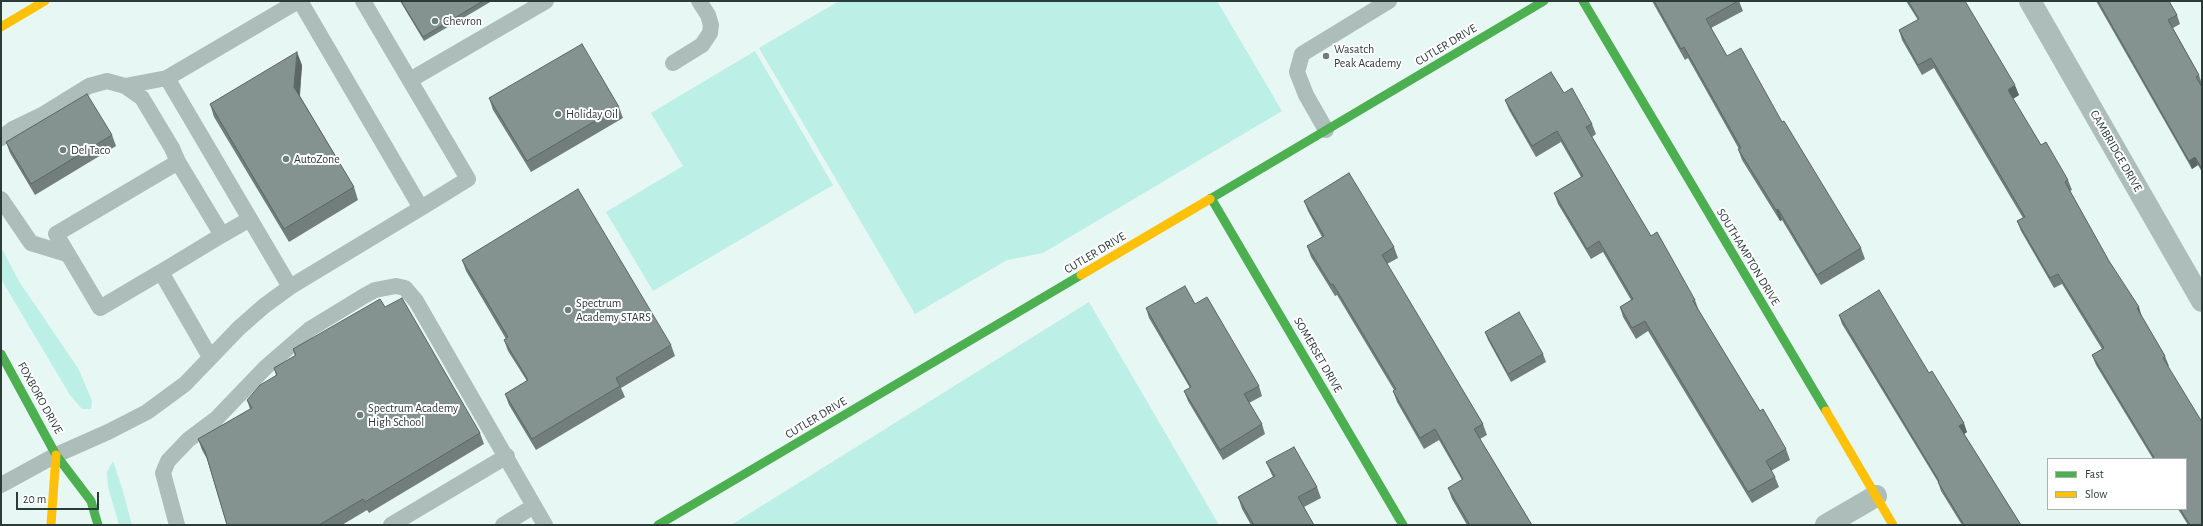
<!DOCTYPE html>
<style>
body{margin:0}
#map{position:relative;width:2203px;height:526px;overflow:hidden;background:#e6f7f4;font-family:"Alegreya Sans",sans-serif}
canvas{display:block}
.frame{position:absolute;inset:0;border:2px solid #2a3b38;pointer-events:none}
.legend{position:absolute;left:2047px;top:458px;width:140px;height:52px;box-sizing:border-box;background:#fff;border:1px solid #aab1af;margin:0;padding:5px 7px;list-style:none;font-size:12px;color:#2a3b38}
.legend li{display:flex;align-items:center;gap:8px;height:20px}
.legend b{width:20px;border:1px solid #aab1af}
.scale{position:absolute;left:16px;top:492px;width:83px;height:18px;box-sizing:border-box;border:2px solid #2a3b38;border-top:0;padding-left:5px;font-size:12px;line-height:14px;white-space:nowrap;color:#2a3b38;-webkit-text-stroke:3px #fff;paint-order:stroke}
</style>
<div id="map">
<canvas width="2203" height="526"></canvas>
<div class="frame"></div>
<ul class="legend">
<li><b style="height:5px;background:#4caf50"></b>Fast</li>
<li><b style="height:5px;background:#ffc107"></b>Slow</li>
</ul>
<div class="scale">20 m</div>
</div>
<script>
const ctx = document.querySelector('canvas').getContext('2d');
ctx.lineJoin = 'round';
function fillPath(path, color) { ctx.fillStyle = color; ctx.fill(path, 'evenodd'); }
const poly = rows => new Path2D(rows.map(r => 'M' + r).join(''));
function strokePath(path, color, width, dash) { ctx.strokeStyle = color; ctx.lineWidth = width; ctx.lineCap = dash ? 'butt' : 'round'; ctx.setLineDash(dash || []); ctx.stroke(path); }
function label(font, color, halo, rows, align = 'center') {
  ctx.font = font + ' "Alegreya Sans",sans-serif'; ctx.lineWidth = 4; ctx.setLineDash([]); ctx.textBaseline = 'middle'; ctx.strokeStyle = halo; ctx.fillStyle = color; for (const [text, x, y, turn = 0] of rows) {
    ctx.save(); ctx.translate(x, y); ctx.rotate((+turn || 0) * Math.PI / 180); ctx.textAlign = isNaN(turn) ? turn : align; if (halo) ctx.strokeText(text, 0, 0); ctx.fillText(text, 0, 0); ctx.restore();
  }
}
const green = poly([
 [839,1,1217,1,1282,111,1043,253,1007,260,915,314,759,48],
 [755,51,833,185,653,291,606,212,683,166,651,113],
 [1,247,20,283,78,368,92,401,91,409,82,409,70,395,1,279],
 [1089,302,1219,525,731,525],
 [113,461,122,488,132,525,119,525,108,487,107,472]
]);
const lane = poly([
 [363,1,468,179,421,208],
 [673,63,702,45,710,33,711,25,708,15,699,1],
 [410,80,546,1],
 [125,86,167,78],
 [1326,130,1306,95,1297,72,1302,54,1389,1],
 [1,138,13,129,42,115,89,86,107,81,125,86,142,98,172,148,178,162],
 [1,199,31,243,67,254],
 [222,235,250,219],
 [161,272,222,235,178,162,56,234,100,308,161,272,210,357],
 [290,287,167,78,298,1],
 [1,485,56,455,108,432,147,412,185,384,239,328,264,306,290,287,421,208,300,1],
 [177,525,163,473,168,461,188,440,216,419,266,367,310,329,364,296,375,290,396,286,405,288,416,301,545,525],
 [391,525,507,456],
 [503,525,534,506]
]);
const street = poly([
 [2030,1,2202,301],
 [1826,525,1876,496]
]);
const fast = poly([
 [1583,1,1826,411],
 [1211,198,1403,525],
 [1210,199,1544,1],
 [1,354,56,455,91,501,98,525],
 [658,525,1081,275]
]);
const slow = poly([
 [1,27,45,1],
 [1081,275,1210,199],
 [1826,411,1893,525],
 [51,525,56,455]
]);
const wall = poly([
 [400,1,492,1,424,41],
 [1652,1,1739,1,1743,11,1711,28,1727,56,1782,122,1861,248,1865,259,1821,285,1782,220,1780,221,1742,160,1738,149,1739,149,1688,58,1685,60],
 [1906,1,1965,1,2019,95,2013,99,2041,145,2068,180,2072,190,2070,191,2109,261,2165,356,2169,366,2168,366,2202,525,2188,525,2178,509,2186,509,2186,459,2153,459,2096,365,2092,355,2102,349,2062,284,2054,288,2021,231,2017,221,2023,218,1934,68,1922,75,1902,40,1899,30,1918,20],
 [2096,1,2169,1,2177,15,2180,24,2173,28,2199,75,2202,84,2201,84,2202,87,2202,172,2198,165,2192,169],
 [302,65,300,96,354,187,358,200,289,242,214,117,210,104],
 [1564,93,1592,124,1596,134,1592,137,1651,236,1695,300,1699,311,1760,411,1786,449,1790,460,1771,471,1775,477,1779,487,1752,503,1648,331,1636,339,1623,317,1620,307,1631,300,1603,252,1591,259,1558,204,1554,193,1581,177,1561,142,1536,157,1509,110,1505,100],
 [489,98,619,107,623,118,531,172,493,110],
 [112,135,116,146,35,195,10,153,6,142],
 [1304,201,1394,247,1398,258,1387,264,1483,424,1487,435,1480,439,1532,525,1467,525,1452,499,1448,488,1462,480,1439,440,1424,449,1397,402,1393,391,1394,390,1337,295,1335,296,1311,257,1307,246,1322,237,1308,211],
 [462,260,671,345,675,356,621,388,625,397,536,450,509,405,505,394,527,381,508,351,504,340,506,339,466,271],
 [1195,304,1259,386,1262,396,1249,403,1262,424,1265,434,1223,460,1188,401,1184,391,1190,388,1149,318,1146,308],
 [385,307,480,433,484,444,369,513,367,510,342,525,227,525,207,459,202,450,198,439,250,409,247,400,276,375,274,368,295,356,293,349],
 [1839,315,1929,373,1967,432,1964,434,2021,525,1962,525,1941,491,1938,482,1842,324],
 [1485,332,1543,354,1546,362,1511,382,1488,340],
 [1266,462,1317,487,1321,498,1304,507,1314,525,1251,525,1242,509,1238,497,1273,477,1271,473]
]);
const shadedWall = poly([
 [297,52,302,65,299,101,294,87],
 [2015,85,2019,95,2011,100,2008,90],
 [2195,157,2198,165,2192,169,2189,161],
 [1778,209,1782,220,1780,221,1776,210],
 [2139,307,2142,317,2140,318,2137,308],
 [1964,423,1967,432,1963,435,1959,426]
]);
const building = poly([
 [401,1,483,1,423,37,401,1],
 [1654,1,1738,1,1706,19,1727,56,1741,48,1782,122,1784,121,1861,248,1817,275,1778,209,1776,210,1738,149,1741,148,1684,47,1681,49,1654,1],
 [1908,1,1965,1,2015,85,2008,90,2041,145,2046,142,2068,180,2065,182,2109,261,2139,307,2137,308,2165,356,2163,358,2202,422,2202,525,2190,525,2180,509,2186,509,2186,459,2155,459,2092,355,2104,348,2058,274,2050,278,2017,221,2025,217,1931,58,1918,65,1899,30,1919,19,1908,1],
 [2098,1,2169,1,2177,15,2168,20,2199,75,2196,77,2202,87,2202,169,2195,157,2189,161,2098,1],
 [582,44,619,107,527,161,489,98,582,44],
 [297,52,294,87,354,187,284,229,210,104,297,52],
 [1551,72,1564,93,1572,88,1592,124,1586,127,1651,236,1657,232,1695,300,1693,301,1760,411,1763,409,1786,449,1766,461,1775,477,1748,492,1645,321,1632,328,1620,307,1633,299,1599,241,1587,249,1554,193,1583,176,1557,131,1532,146,1505,100,1551,72],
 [87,94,112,135,31,184,6,142,87,94],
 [1349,173,1394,247,1382,255,1483,424,1474,429,1532,525,1470,525,1448,488,1463,479,1435,429,1420,438,1393,391,1396,389,1333,284,1331,285,1307,246,1324,236,1304,201,1349,173],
 [578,189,671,345,616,378,620,386,532,439,505,394,528,380,504,340,508,337,462,260,578,189],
 [1185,286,1195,304,1207,297,1259,386,1244,394,1262,424,1220,450,1184,391,1191,387,1146,308,1185,286],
 [1879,290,1929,373,1932,371,1964,423,1959,426,2021,525,1964,525,1938,482,1939,481,1839,315,1879,290],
 [402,298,480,433,365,502,363,499,319,525,227,525,205,451,198,439,252,408,247,400,260,385,277,375,274,368,296,355,293,349,380,299,385,307,402,298],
 [1519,312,1543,354,1508,374,1485,332,1519,312],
 [1294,447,1317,487,1298,497,1314,525,1254,525,1238,497,1275,476,1266,462,1294,447]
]);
const markers = [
 [435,21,4,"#6c7d7a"],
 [1326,56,4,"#6c7d7a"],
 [558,114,4,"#6c7d7a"],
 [63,150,4,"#6c7d7a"],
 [286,159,4,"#6c7d7a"],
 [568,310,4,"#6c7d7a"],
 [360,415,4,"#6c7d7a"]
];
const poiNames = [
 ["Chevron",443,21],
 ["Wasatch",1334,49],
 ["Peak Academy",1334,63],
 ["Holiday Oil",566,114],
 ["Del Taco",71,150],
 ["AutoZone",294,159],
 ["Spectrum",576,303],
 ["Academy STARS",576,317],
 ["Spectrum Academy",368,408],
 ["High School",368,422]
];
const streetNames = [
 ["CUTLER DRIVE",1446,45,-31],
 ["CAMBRIDGE DRIVE",2116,151,60],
 ["CUTLER DRIVE",1095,253,-31],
 ["SOUTHAMPTON DRIVE",1748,257,59],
 ["SOMERSET DRIVE",1318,355,60],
 ["FOXBORO DRIVE",40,398,61],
 ["CUTLER DRIVE",816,418,-31]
];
fillPath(green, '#bcefe6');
strokePath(lane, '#adbdba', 16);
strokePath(street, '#adbdba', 22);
strokePath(fast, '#4caf50', 9);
strokePath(slow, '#ffc107', 9);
fillPath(wall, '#727e7c');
fillPath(shadedWall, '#5c6765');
fillPath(building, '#849390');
strokePath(building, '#5c6765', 1);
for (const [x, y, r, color] of markers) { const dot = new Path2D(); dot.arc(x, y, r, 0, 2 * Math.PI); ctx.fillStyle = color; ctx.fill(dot); strokePath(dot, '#fff', 1.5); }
label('12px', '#2a3b38', '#fff', poiNames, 'left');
label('12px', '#2a3b38', '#fff', streetNames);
</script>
